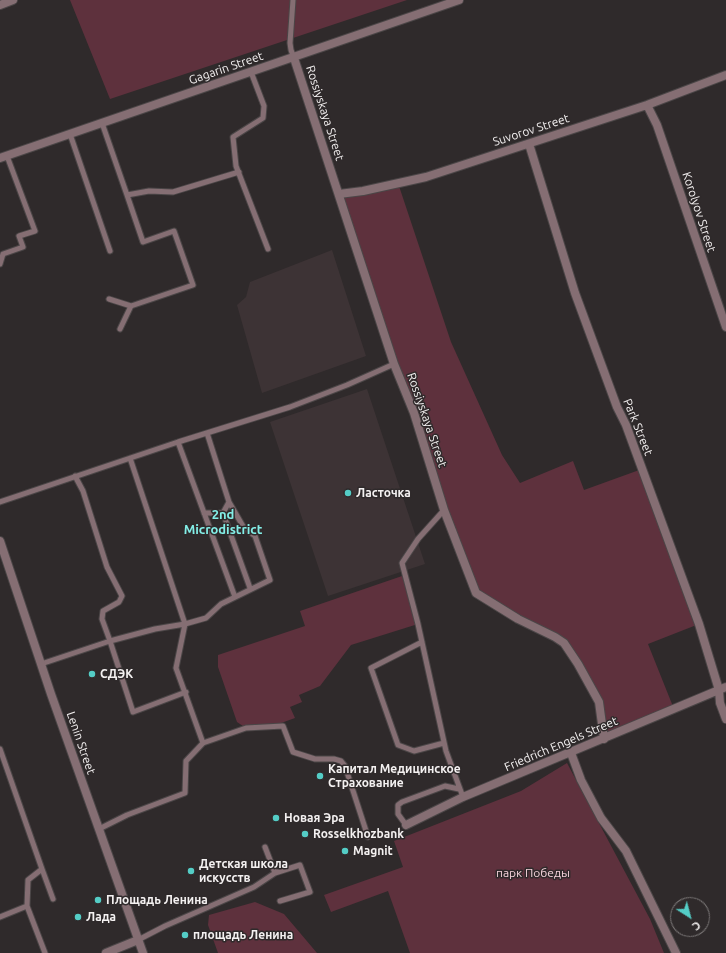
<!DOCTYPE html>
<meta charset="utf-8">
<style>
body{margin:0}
#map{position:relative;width:726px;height:953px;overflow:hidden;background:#2f2a2b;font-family:Ubuntu,sans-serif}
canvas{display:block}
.north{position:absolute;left:670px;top:897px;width:40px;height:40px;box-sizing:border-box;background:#2f2a2b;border:1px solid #7e7a7a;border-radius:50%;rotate:144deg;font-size:11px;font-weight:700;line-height:16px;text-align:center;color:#f4f1f1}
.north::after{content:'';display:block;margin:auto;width:14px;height:18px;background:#54cdc6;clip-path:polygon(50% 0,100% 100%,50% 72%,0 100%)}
</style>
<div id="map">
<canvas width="726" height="953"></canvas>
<div class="north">С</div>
</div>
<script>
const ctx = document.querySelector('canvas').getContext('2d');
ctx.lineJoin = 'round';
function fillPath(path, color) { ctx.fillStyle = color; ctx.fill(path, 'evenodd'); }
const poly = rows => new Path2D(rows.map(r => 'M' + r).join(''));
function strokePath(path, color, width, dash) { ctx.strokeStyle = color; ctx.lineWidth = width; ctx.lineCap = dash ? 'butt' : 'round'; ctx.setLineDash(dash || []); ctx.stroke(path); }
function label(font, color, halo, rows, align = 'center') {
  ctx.font = font + ' Ubuntu,sans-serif'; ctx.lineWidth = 3; ctx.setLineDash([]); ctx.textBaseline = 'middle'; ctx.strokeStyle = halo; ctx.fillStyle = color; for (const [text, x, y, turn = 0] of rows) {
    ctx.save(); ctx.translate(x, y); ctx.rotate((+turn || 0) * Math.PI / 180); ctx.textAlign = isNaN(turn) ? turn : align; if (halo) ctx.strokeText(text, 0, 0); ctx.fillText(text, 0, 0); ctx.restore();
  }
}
const built = poly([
 [332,250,366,356,262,393,237,305,246,297,250,282],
 [367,389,425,564,328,596,270,422]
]);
const green = poly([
 [70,0,407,0,110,99],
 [398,183,451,342,502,455,520,483,573,461,584,490,642,469,699,624,648,644,674,709,604,739,599,702,564,643,476,593,339,194],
 [405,575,418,624,351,645,320,686,299,695,302,702,290,707,295,718,270,727,246,728,237,722,218,667,218,655,305,626,300,611],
 [567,763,650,919,664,953,410,953,388,891,331,912,324,895,403,867,394,841,521,791],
 [255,902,284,914,317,953,218,953,208,925,209,915]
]);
const service = poly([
 [293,0,290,43,291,50,294,58],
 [251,72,264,106,263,118,233,137,236,166,268,249],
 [102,123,127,195,149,191,173,192,239,172],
 [70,134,110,251],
 [0,264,3,254,23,247,19,236,35,231,7,156],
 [109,299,131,306],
 [120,329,131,306,193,285,174,231,143,242,127,195],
 [207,433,229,502,223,513],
 [178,442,235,597],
 [0,502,178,442,290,407,347,385,394,364],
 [444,510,418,539,402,563,418,624,446,751,463,797],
 [204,513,223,513,250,588],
 [422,642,371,668,398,745,414,751,444,743],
 [41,664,110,641,102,619,103,611,119,602,122,596,107,567,83,491,75,476],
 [186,692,133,712,110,641,155,629,185,624,206,618,221,604,270,580,255,536,244,528,229,502],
 [203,743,246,728,283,726,293,752,315,759,334,759,341,761,345,766,368,837],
 [0,749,42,869,28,880,27,906,0,917],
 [406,825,398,814,398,805,402,802,445,786,459,789],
 [99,829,127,815,185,793,186,761,203,743,176,668,185,624,130,458],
 [265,847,275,873],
 [42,869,53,899],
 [27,906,45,953],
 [138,940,165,926,254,887,275,873,300,865,310,892,280,901]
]);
const minor = poly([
 [0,5,13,0],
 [294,58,394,364,414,413,444,510,476,593,518,619,555,637,564,643,578,664,599,702,604,739],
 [647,105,657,125,726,327],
 [529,144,575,293,617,407,626,425,699,624,719,690,720,703,726,719],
 [339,194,363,191,426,177,647,105,726,75],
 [571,753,581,780,601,818,626,851,676,953],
 [406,825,463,797,726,687]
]);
const tertiary = poly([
 [0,158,459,0],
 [0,541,51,694,143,953],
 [106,953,138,940]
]);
const markers = [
 [348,493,4,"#54cdc6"],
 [92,674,4,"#54cdc6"],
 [320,776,4,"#54cdc6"],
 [276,818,4,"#54cdc6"],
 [305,834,4,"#54cdc6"],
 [345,851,4,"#54cdc6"],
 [191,871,4,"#54cdc6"],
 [98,900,4,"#54cdc6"],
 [78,917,4,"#54cdc6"],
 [185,935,4,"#54cdc6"]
];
const streetNames = [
 ["Gagarin Street",226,68,-19],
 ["Rossiyskaya Street",325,113,72],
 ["Suvorov Street",531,130,-18],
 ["Korolyov Street",699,212,72],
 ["Rossiyskaya Street",427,420,71],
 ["Park Street",638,427,68],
 ["Lenin Street",81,743,71],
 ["Friedrich Engels Street",561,744,-23]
];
const poiNames = [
 ["Ласточка",356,493],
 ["СДЭК",100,674],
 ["Капитал Медицинское",328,769],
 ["Страхование",328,783],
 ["Новая Эра",284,818],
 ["Rosselkhozbank",313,834],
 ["Magnit",353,851],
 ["Детская школа",199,864],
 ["искусств",199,878],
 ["Площадь Ленина",106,900],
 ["Лада",86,917],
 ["площадь Ленина",193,935]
];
const parkNames = [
 ["парк Победы",533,873]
];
const neighbourhoodNames = [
 ["2nd",223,515],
 ["Microdistrict",223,530]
];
fillPath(built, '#3d3335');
fillPath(green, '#5e313d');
strokePath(service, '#4b4647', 7);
strokePath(minor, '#4b4647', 10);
strokePath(tertiary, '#4b4647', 10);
strokePath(service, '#856e73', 5);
strokePath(minor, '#856e73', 8);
strokePath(tertiary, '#856e73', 8);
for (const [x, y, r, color] of markers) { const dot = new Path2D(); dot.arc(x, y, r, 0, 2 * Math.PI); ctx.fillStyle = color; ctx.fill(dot); strokePath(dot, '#2f2a2b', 1.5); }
label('12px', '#f4f1f1', '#2f2a2b', streetNames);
label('bold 12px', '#f4f1f1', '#2f2a2b', poiNames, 'left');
label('12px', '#f5d2da', '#2f2a2b', parkNames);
label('bold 13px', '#84efe8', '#2f2a2b', neighbourhoodNames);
</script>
